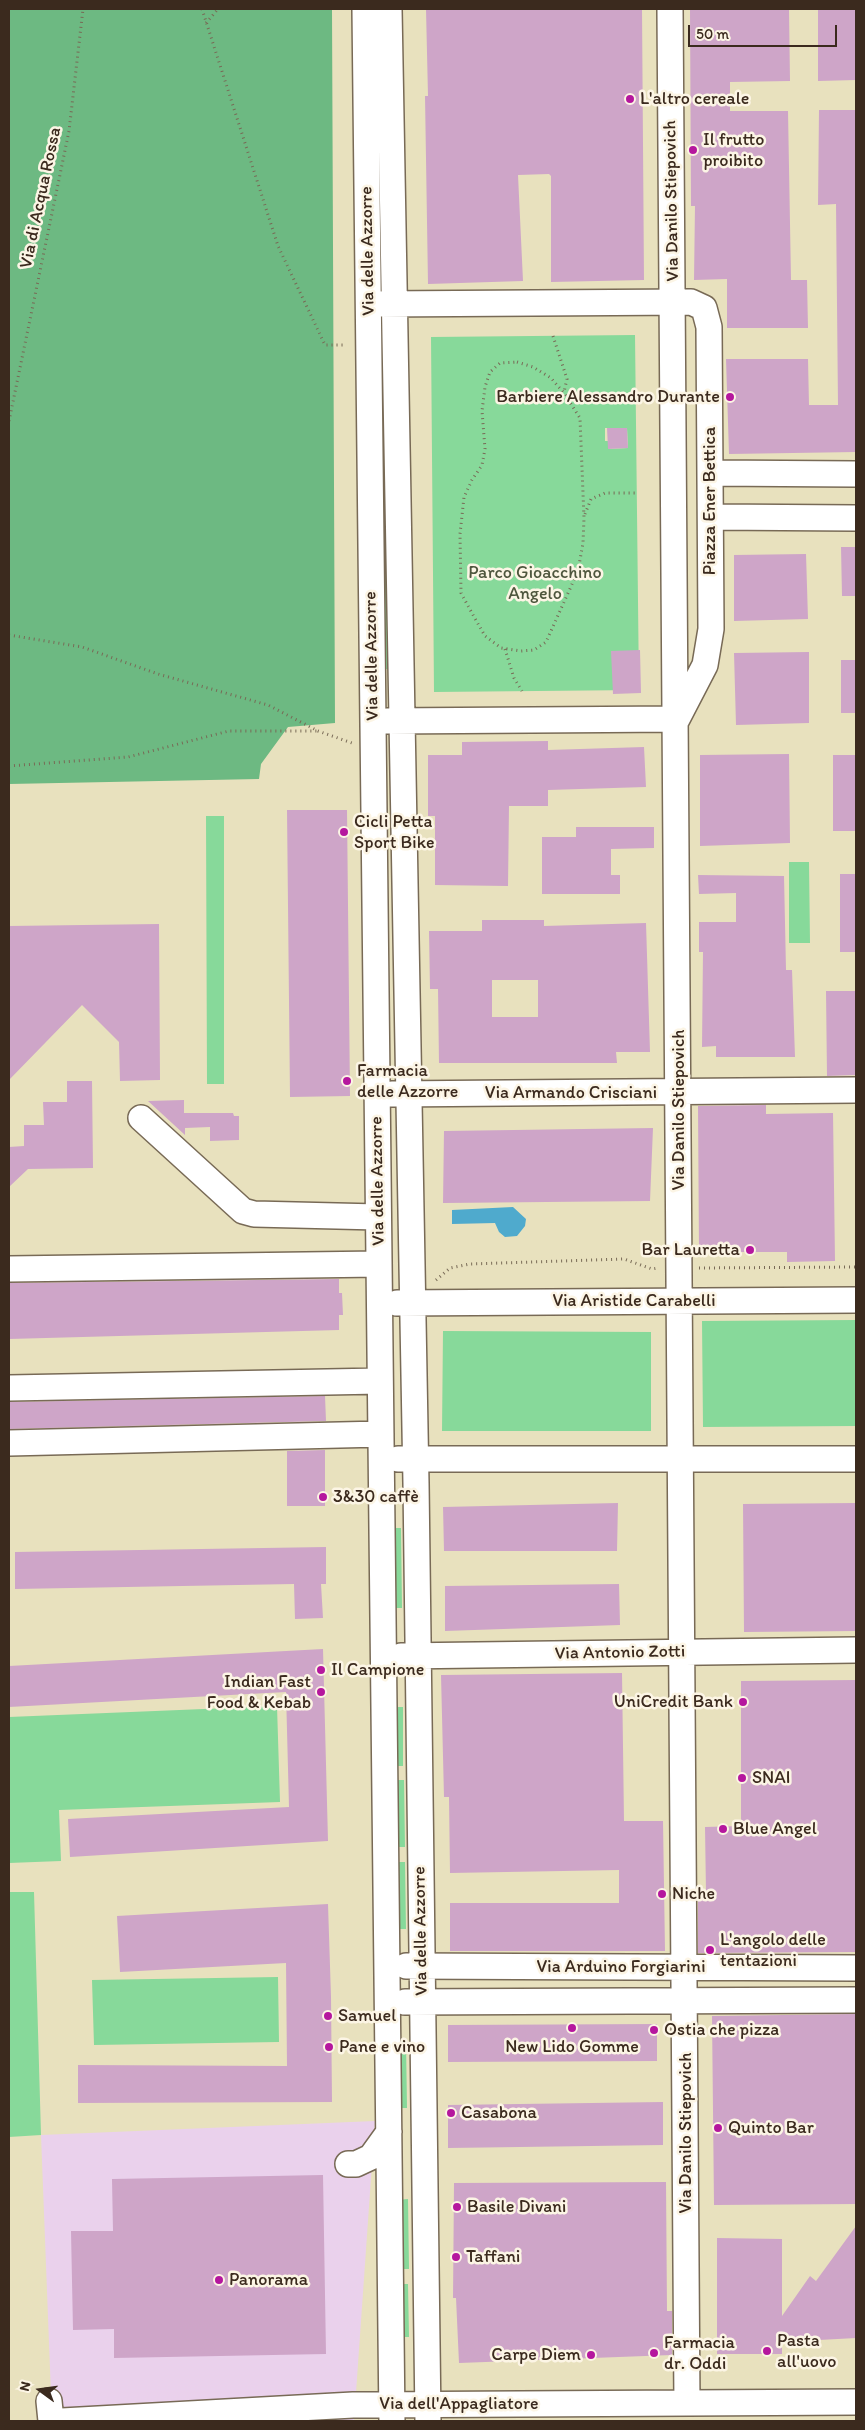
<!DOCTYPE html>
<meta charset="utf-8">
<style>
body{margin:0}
#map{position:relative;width:865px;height:2430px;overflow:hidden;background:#e8e1be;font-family:Itim,sans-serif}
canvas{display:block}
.frame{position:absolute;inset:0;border:10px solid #3b2a1e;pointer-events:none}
.north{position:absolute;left:15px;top:2365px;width:50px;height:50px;-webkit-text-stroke:4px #fcf5e5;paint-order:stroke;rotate:284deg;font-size:14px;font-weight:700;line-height:20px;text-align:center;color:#3b2a1e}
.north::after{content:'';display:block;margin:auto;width:18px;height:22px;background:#3b2a1e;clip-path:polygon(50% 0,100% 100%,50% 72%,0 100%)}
.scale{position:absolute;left:688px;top:25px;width:149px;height:22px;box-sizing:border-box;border:2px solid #3b2a1e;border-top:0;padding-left:6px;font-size:15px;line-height:18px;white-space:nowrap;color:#3b2a1e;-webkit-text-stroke:4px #fcf5e5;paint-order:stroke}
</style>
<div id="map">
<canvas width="865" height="2430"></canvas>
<div class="frame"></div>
<div class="north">N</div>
<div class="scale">50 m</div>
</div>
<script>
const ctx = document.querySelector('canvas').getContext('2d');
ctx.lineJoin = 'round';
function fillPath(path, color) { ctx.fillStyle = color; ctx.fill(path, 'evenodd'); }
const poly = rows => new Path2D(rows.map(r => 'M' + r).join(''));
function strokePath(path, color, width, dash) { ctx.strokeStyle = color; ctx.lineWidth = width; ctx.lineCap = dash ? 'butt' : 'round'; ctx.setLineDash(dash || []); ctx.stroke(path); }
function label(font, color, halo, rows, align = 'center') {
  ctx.font = font + ' Itim,sans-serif'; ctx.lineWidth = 5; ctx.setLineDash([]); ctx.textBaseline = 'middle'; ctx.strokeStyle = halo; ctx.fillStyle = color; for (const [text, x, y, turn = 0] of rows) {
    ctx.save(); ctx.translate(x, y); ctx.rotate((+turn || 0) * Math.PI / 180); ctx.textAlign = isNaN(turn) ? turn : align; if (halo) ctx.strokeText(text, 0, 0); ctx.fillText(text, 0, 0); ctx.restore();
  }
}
const built = poly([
 [375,2121,354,2421,52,2421,41,2135]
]);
const green = poly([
 [635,335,639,690,434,692,431,337],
 [605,428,627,428,628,448,609,449,608,441,605,441],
 [379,351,389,351,392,669,383,669],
 [206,816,224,816,224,1084,207,1084],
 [789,862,809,862,810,943,789,943],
 [856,1320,856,1426,703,1427,702,1321],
 [443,1331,651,1332,651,1431,442,1431],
 [391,1528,401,1528,402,1608,392,1608],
 [277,1706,280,1802,59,1810,61,1861,9,1863,9,1717],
 [393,1707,403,1707,403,1766,393,1766],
 [395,1780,404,1780,405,1847,395,1847],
 [395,1862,405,1862,406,1929,396,1929],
 [9,1892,34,1892,41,2135,9,2137],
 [278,1977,279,2042,94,2045,92,1980],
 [397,2041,406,2041,407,2108,397,2108],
 [408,2199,409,2269,398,2269,397,2200],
 [398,2284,408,2284,409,2337,399,2337]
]);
const forest = poly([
 [9,9,332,9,335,723,288,727,261,764,259,779,9,784]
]);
const water = poly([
 [513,1207,526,1219,525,1226,517,1236,505,1237,499,1232,495,1223,452,1224,452,1210]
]);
const building = poly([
 [426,9,642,9,644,280,551,282,551,176,549,174,518,175,523,281,428,284,425,96,428,96],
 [690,9,789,9,790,81,730,82,730,111,788,111,791,280,807,280,808,328,727,328,727,279,694,280,695,206,691,206],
 [818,9,856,9,856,80,818,81],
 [819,110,856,110,856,452,729,454,726,359,808,359,809,405,838,405,836,204,818,205],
 [607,428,627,428,628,448,608,449],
 [841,547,856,547,856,596,842,596],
 [806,554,808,619,734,621,734,555],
 [640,650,641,693,613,694,611,651],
 [809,652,809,723,736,725,734,653],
 [841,660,856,660,856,713,841,713],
 [548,741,548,750,644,747,646,787,548,790,548,806,509,806,508,886,435,885,435,816,428,816,428,755,462,755,462,742],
 [789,754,790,843,700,846,700,755],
 [833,755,856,755,856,831,833,831],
 [287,810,347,810,350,1096,290,1097],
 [576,827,654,827,654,848,611,849,611,875,620,875,620,894,542,894,542,837,576,837],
 [840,874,856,874,856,952,840,952],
 [698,875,784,876,786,970,792,970,795,1057,716,1057,716,1046,702,1047,703,952,699,952,699,922,736,922,736,893,699,894],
 [482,920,544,920,544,926,646,923,650,1052,616,1052,617,1063,439,1063,438,989,430,989,429,931,482,931],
 [492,980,538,980,538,1017,492,1017],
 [159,924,160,1080,120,1081,119,1042,82,1005,9,1080,9,926],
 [826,991,856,991,856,1075,827,1076],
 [67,1081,92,1081,93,1168,28,1169,9,1187,9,1147,24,1146,24,1125,44,1125,43,1102,67,1102],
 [184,1100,184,1113,233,1113,234,1116,239,1116,239,1140,210,1141,210,1127,185,1128,185,1135,148,1101],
 [766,1105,766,1114,833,1113,835,1261,787,1262,787,1252,699,1252,698,1106],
 [653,1128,650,1201,443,1203,444,1131],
 [339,1279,339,1293,342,1293,343,1315,339,1315,339,1330,9,1339,9,1283],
 [325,1396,326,1421,9,1429,9,1402],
 [325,1450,325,1506,287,1506,287,1451],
 [618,1503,617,1551,444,1551,443,1507],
 [856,1503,856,1631,744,1632,743,1504],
 [326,1547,326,1584,321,1584,323,1618,295,1619,294,1584,15,1589,15,1552],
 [619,1584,620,1625,445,1631,445,1586],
 [323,1649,328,1841,70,1857,68,1819,289,1807,286,1692,9,1707,9,1666],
 [622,1673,624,1821,663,1821,665,1951,450,1951,450,1903,619,1903,619,1870,450,1873,449,1797,444,1797,441,1675],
 [856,1680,856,1952,698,1953,698,1893,706,1893,705,1827,741,1826,741,1681],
 [328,1904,331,1997,332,2102,78,2103,78,2065,287,2066,286,1963,120,1972,117,1916],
 [856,2014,856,2204,714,2205,712,2016],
 [657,2024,657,2061,448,2062,448,2025],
 [663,2102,663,2145,448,2148,448,2105],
 [323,2175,326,2354,114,2358,114,2329,73,2330,71,2231,113,2231,112,2179],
 [666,2182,667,2311,672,2311,672,2355,459,2363,456,2298,453,2298,454,2183],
 [856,2226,856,2338,782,2342,782,2354,717,2354,717,2238,782,2239,782,2316,810,2276,816,2281]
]);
const path = poly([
 [202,9,278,246,325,345,346,345],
 [206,23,218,9],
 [553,336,567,379,564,392],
 [517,362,533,367,551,378,564,393,580,418,584,518,583,543,578,571,546,642,534,650,521,651,501,648,485,636,473,615,461,593,460,534,464,497,472,480,482,465,485,449,482,411,485,387,490,372,500,363,517,362],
 [9,421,69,131,83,9],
 [585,514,591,499,605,493,637,493],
 [9,635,82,647,158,674,268,705,318,731,352,743],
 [505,649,514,678,522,691],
 [9,766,128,757,229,731,318,731],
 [699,1268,856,1267],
 [436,1280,450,1268,470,1264,624,1259,652,1269,658,1268]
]);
const minor = poly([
 [365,9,392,2421],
 [389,9,416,1483,428,2421],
 [670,9,687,2403],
 [378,304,691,302,704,308,709,327,711,629,705,665,677,719],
 [710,473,856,474],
 [711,517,856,518],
 [387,721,677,719],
 [392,1094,856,1090],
 [141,1118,243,1211,254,1214,378,1217],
 [9,1269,379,1264],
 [397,1303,856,1300],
 [9,1388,380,1381],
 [9,1443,381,1434],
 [398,1459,856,1459],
 [401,1656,856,1650],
 [406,1966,856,1968],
 [405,2002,856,2000],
 [348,2164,356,2164,371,2157,389,2132],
 [49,2401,51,2421],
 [62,2421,353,2405,856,2402]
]);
const markers = [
 [630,99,5,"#b5179e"],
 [693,150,5,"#b5179e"],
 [730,397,5,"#b5179e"],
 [344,832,5,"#b5179e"],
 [347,1081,5,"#b5179e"],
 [750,1250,5,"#b5179e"],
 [323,1497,5,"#b5179e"],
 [321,1670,5,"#b5179e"],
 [321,1692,5,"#b5179e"],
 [743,1702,5,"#b5179e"],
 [742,1778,5,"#b5179e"],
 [723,1829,5,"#b5179e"],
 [662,1894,5,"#b5179e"],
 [710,1950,5,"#b5179e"],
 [328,2016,5,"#b5179e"],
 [572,2028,5,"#b5179e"],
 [654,2030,5,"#b5179e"],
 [329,2047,5,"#b5179e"],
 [451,2113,5,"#b5179e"],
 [718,2128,5,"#b5179e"],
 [457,2207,5,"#b5179e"],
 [456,2257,5,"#b5179e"],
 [219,2280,5,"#b5179e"],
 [767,2351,5,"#b5179e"],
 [654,2353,5,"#b5179e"],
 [591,2355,5,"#b5179e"]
];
const poiNames = [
 ["L'altro cereale",640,99],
 ["Il frutto",703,140],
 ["proibito",703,161],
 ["Barbiere Alessandro Durante",720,397,"right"],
 ["Cicli Petta",354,822],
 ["Sport Bike",354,843],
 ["Farmacia",357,1071],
 ["delle Azzorre",357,1092],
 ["Bar Lauretta",740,1250,"right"],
 ["3&30 caffè",333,1497],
 ["Il Campione",331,1670],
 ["Indian Fast",311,1682,"right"],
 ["Food & Kebab",311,1703,"right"],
 ["UniCredit Bank",733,1702,"right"],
 ["SNAI",752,1778],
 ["Blue Angel",733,1829],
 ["Niche",672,1894],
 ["L'angolo delle",720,1940],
 ["tentazioni",720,1961],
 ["Samuel",338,2016],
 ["Ostia che pizza",664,2030],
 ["Pane e vino",339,2047],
 ["New Lido Gomme",572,2047,"center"],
 ["Casabona",461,2113],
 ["Quinto Bar",728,2128],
 ["Basile Divani",467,2207],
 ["Taffani",466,2257],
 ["Panorama",229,2280],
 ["Pasta",777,2341],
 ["all'uovo",777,2362],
 ["Farmacia",664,2343],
 ["dr. Oddi",664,2364],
 ["Carpe Diem",581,2355,"right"]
];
const streetNames = [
 ["Via di Acqua Rossa",41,198,-78],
 ["Via Danilo Stiepovich",672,201,-91],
 ["Via delle Azzorre",368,251,-91],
 ["Piazza Ener Bettica",710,501,-90],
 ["Via delle Azzorre",372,656,-91],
 ["Via Armando Crisciani",571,1093],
 ["Via Danilo Stiepovich",679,1110,-90],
 ["Via delle Azzorre",378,1181,-91],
 ["Via Aristide Carabelli",634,1301],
 ["Via Antonio Zotti",620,1653,-1],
 ["Via delle Azzorre",421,1931,-91],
 ["Via Arduino Forgiarini",621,1967],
 ["Via Danilo Stiepovich",686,2133,-90],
 ["Via dell'Appagliatore",459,2404]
];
const parkNames = [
 ["Parco Gioacchino",535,573],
 ["Angelo",535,594]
];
fillPath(built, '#ead1ec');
fillPath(green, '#87d99a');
fillPath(forest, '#6db982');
fillPath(water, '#4faacd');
fillPath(building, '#cea5c8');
strokePath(minor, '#786a56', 28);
strokePath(path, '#786a56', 3, [1, 4]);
strokePath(minor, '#fff', 25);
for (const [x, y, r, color] of markers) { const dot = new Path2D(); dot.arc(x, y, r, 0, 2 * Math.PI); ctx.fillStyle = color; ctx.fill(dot); strokePath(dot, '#fcf5e5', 2); }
label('18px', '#3b2a1e', '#fcf5e5', poiNames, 'left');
label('18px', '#3b2a1e', '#fcf5e5', streetNames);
label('18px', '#4e563d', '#fcf5e5', parkNames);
</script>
